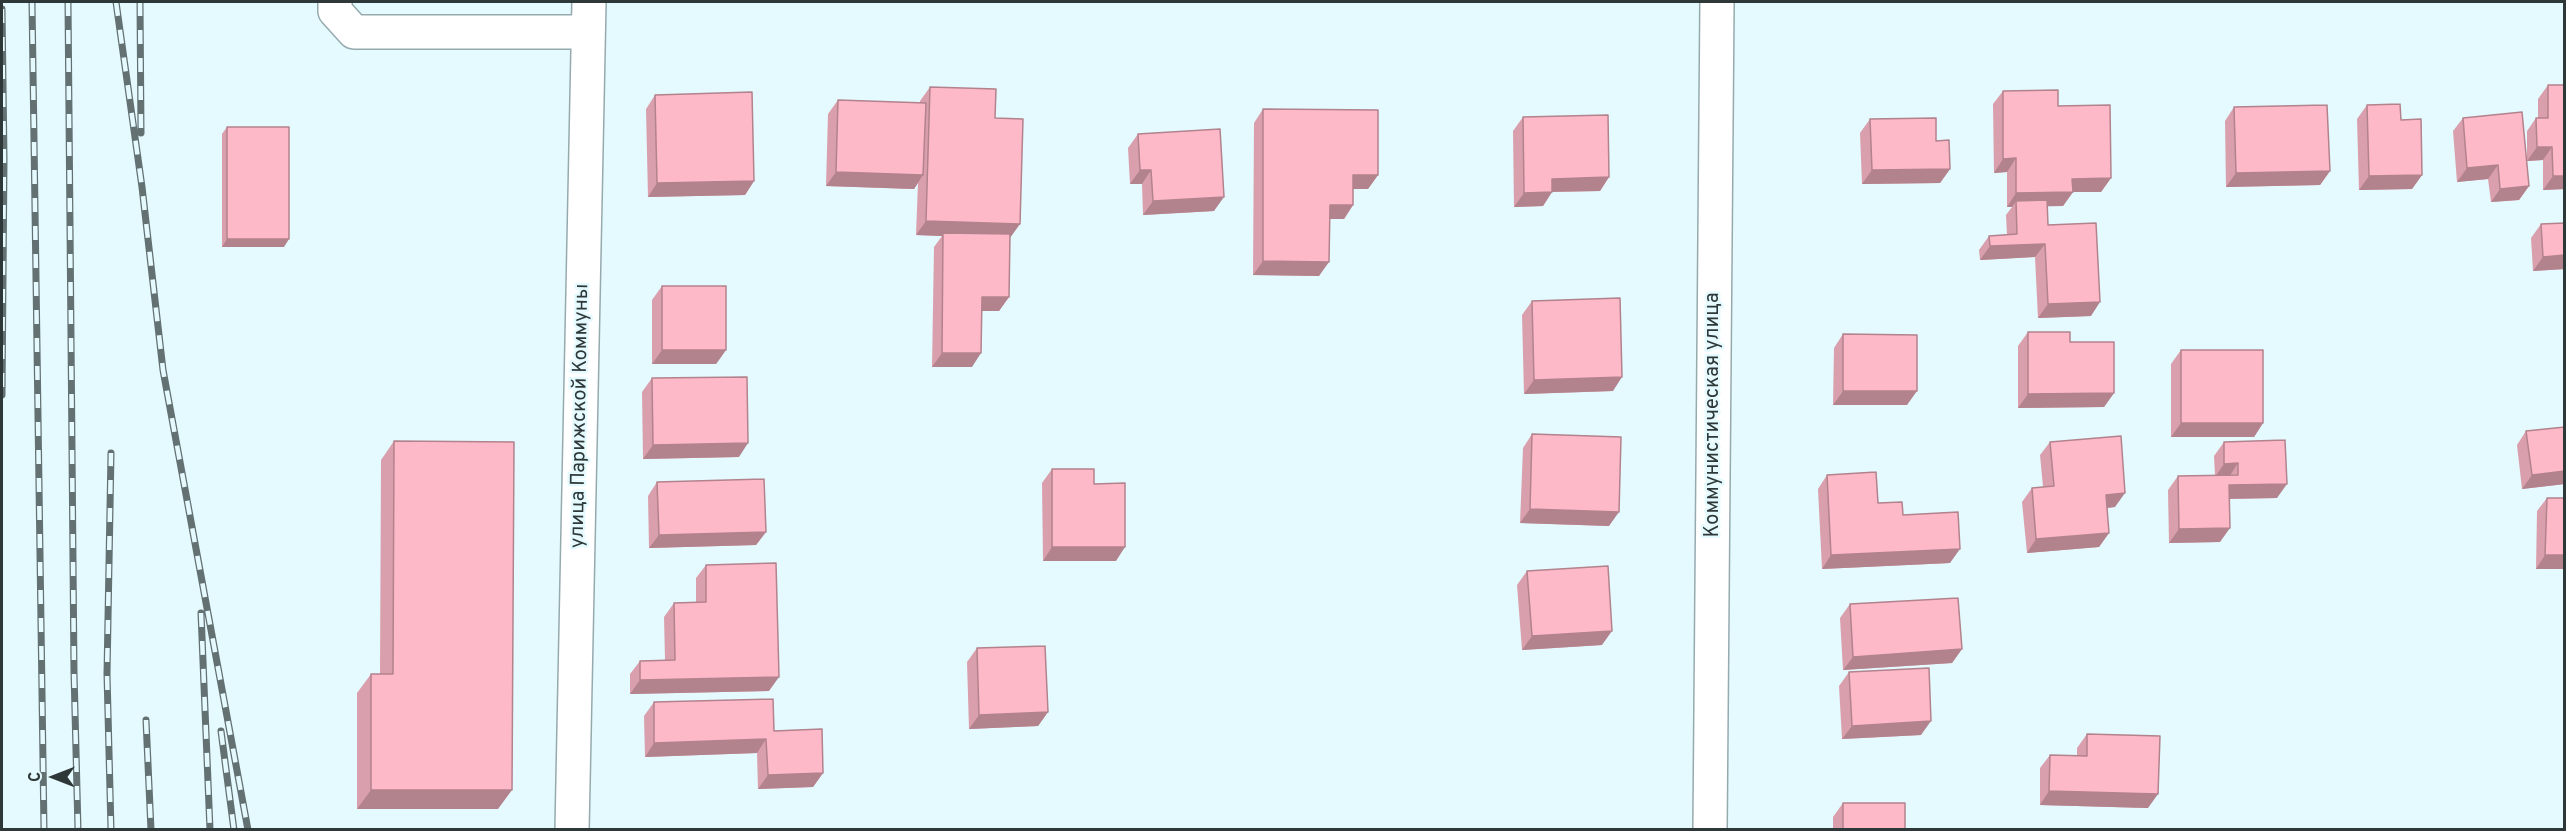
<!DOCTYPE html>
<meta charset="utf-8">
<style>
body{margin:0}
#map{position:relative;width:2566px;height:831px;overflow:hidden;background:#e4fafe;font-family:Overpass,sans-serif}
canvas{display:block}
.frame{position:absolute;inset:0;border:3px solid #2f3839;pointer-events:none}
.north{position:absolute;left:24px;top:747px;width:60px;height:60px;-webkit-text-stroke:4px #e4fafe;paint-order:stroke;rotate:270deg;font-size:16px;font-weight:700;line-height:24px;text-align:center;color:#2f3839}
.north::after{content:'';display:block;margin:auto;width:21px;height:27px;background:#2f3839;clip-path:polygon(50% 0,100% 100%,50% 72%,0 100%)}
</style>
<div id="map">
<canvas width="2566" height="831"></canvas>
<div class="frame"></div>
<div class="north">С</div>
</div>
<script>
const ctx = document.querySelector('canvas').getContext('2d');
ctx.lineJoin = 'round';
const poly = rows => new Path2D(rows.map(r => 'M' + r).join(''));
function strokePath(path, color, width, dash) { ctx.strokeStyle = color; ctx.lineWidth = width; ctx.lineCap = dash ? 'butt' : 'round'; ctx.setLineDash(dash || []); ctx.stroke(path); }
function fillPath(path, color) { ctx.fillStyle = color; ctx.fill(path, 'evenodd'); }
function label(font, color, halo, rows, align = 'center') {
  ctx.font = font + ' Overpass,sans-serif'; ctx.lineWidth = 5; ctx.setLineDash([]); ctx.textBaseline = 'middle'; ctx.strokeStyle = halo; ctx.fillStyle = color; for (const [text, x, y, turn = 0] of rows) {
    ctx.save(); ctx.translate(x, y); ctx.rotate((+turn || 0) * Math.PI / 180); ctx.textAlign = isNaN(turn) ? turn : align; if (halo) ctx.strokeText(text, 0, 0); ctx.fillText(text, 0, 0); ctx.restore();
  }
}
const minor = poly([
 [335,2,335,11,354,32,588,32],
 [572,830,589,2]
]);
const tertiary = poly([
 [1710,830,1717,2]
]);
const rail = poly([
 [32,2,44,830],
 [68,2,74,672,78,830],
 [116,2,142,187,163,370,248,830],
 [140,2,141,133],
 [2,9,4,159,2,395],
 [201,613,210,830],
 [146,720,151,830],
 [221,731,234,830],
 [111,830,107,674,111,453]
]);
const wall = poly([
 [2548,85,2565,85,2565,189,2543,190,2543,160,2527,161,2527,131,2536,118,2538,118,2538,99],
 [930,87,995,118,1010,238,1009,297,999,311,982,311,972,367,932,367,934,247,942,236,916,235,918,183,914,189,826,186,828,114,838,100,920,103,920,101],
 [2003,91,2058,106,2111,178,2101,192,2073,192,2063,206,2047,206,2048,225,2091,316,2038,318,2035,257,1980,260,1979,250,1989,236,2007,235,2006,215,2012,207,2007,207,2007,172,1994,173,1993,104],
 [655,95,754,181,745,195,648,197,646,109],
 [2367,105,2401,120,2422,175,2412,189,2359,190,2357,119],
 [2234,107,2330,171,2320,185,2226,187,2225,121],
 [1263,109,1378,175,1368,189,1353,189,1353,205,1344,219,1330,219,1319,276,1253,275,1254,123],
 [1523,117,1609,177,1600,191,1552,192,1543,206,1514,207,1513,131],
 [2463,118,2529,186,2519,200,2491,202,2488,179,2457,182,2453,131],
 [1870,119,1936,141,1950,169,1940,183,1862,184,1860,133],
 [227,127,284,247,222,247,222,134],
 [1138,134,1214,211,1143,215,1142,184,1130,184,1128,148],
 [2565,223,2565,269,2533,271,2531,238,2541,224],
 [662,286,726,350,716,364,652,364,652,300],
 [1532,301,1613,391,1524,394,1522,315],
 [2028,332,2070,342,2114,393,2104,407,2018,408,2018,346],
 [1843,334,1907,405,1833,405,1834,348],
 [2181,350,2263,423,2254,437,2171,437,2171,364],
 [652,378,739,457,643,459,642,392],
 [2526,431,2565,484,2522,489,2517,445],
 [1532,434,1609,526,1520,523,1523,448],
 [394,441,498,809,357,809,357,693,371,674,380,674,381,460],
 [2050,442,2115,507,2107,508,2109,533,2099,547,2027,553,2022,502,2032,488,2043,487,2040,455],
 [2224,442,2277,498,2229,499,2220,542,2169,543,2168,490,2178,476,2215,475,2214,456],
 [1052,469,1094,484,1116,561,1043,561,1042,483],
 [1827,475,1878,503,1903,515,1950,563,1822,569,1818,489],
 [657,482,766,532,756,545,649,548,648,496],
 [2547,498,2565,498,2565,569,2536,569,2537,511],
 [706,565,769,691,630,694,630,674,640,661,665,660,664,617,674,603,696,602,696,578],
 [1527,571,1602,645,1522,650,1517,585],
 [1850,604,1962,649,1952,663,1843,670,1840,618],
 [977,648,1048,712,1038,726,969,729,967,662],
 [1849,672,1921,735,1842,739,1839,686],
 [654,702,774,731,823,773,813,787,758,789,757,753,645,757,644,716],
 [2087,734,2148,808,2040,805,2040,768,2050,755,2077,755,2077,748],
 [1843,803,1905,830,1833,830,1833,817]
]);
const shadedWall = poly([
 [2537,147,2552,147,2543,160,2527,161],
 [2016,158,2007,172,1994,173,2003,159],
 [2498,165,2488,179,2457,182,2467,168],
 [1950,169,1940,183,1862,184,1872,170],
 [1140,170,1151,170,1142,184,1130,184],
 [2330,171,2320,185,2226,187,2236,173],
 [836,172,923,175,914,189,826,186],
 [1353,175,1378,175,1368,189,1344,189],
 [2422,175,2412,189,2359,190,2369,176],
 [2553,176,2565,176,2565,189,2543,190],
 [1609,177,1600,191,1542,192,1552,179],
 [2111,178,2101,192,2062,192,2072,179],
 [754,181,745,195,648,197,657,183],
 [2529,186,2519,200,2491,202,2500,189],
 [1552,192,1543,206,1514,207,1524,193],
 [2073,192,2063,206,2016,207,2016,201,2012,207,2007,207,2016,193],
 [1224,197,1214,211,1143,215,1153,201],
 [1330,205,1353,205,1344,219,1320,219],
 [926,221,1020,224,1010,238,943,233,942,236,916,235],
 [227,239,289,239,284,247,222,247],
 [2045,244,2035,257,1980,260,1990,246],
 [2565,255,2565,269,2533,271,2543,257],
 [1263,261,1329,262,1319,276,1253,275],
 [982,297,1009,297,999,311,973,311],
 [2100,302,2091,316,2038,318,2048,304],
 [662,350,726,350,716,364,652,364],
 [942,353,981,353,972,367,932,367],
 [1622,377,1613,391,1524,394,1534,380],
 [1843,391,1917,391,1907,405,1833,405],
 [2114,393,2104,407,2018,408,2028,394],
 [2181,423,2263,423,2254,437,2171,437],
 [748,443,739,457,643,459,653,445],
 [2238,463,2229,477,2215,477,2224,464],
 [2565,471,2565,484,2522,489,2532,475],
 [2287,484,2277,498,2219,499,2229,485],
 [2125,493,2115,507,2096,509,2106,495],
 [1530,509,1619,512,1609,526,1520,523],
 [2230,528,2220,542,2169,543,2179,529],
 [766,532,756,545,649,548,659,535],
 [2109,533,2099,547,2027,553,2036,539],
 [1052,547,1125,547,1116,561,1043,561],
 [1960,549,1950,563,1822,569,1831,555],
 [2545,555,2565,555,2565,569,2536,569],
 [1612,631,1602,645,1522,650,1532,636],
 [1962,649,1952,663,1843,670,1853,657],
 [779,677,769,691,630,694,640,680],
 [1048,712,1038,726,969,729,979,715],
 [1931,721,1921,735,1842,739,1852,726],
 [766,739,757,753,645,757,654,743],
 [823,773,813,787,758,789,768,775],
 [371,790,512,790,498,809,357,809],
 [2049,791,2158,794,2148,808,2040,805]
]);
const building = poly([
 [2548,85,2565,85,2565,176,2553,176,2552,147,2537,147,2536,118,2548,118,2548,85],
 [930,87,996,89,995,118,1023,119,1020,224,926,221,930,87],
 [2058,90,2058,106,2110,105,2111,178,2072,179,2073,192,2016,193,2016,158,2003,159,2003,91,2058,90],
 [752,92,754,181,657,183,655,95,752,92],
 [838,100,926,103,923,175,836,172,838,100],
 [2400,104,2401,120,2421,119,2422,175,2369,176,2367,105,2400,104],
 [2327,105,2330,171,2236,173,2234,107,2327,105],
 [1263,109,1378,110,1378,175,1353,175,1353,205,1330,205,1329,262,1263,261,1263,109],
 [2522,112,2529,186,2500,189,2498,165,2467,168,2463,118,2522,112],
 [1608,115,1609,177,1552,179,1552,192,1524,193,1523,117,1608,115],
 [1936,118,1936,141,1949,140,1950,169,1872,170,1870,119,1936,118],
 [227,127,289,127,289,239,227,239,227,127],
 [1220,129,1224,197,1153,201,1151,170,1140,170,1138,134,1220,129],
 [2047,200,2048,225,2096,223,2100,302,2048,304,2045,244,1990,246,1989,236,2017,234,2016,201,2047,200],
 [2565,223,2565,255,2543,257,2541,224,2565,223],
 [943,233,1010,234,1009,297,982,297,981,353,942,353,943,233],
 [662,286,726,286,726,350,662,350,662,286],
 [1620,298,1622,377,1534,380,1532,301,1620,298],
 [2028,332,2070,332,2070,342,2114,342,2114,393,2028,394,2028,332],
 [1843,334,1917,335,1917,391,1843,391,1843,334],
 [2181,350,2263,350,2263,423,2181,423,2181,350],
 [747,377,748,443,653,445,652,378,747,377],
 [2565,427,2565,471,2532,475,2526,431,2565,427],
 [1532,434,1621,437,1619,512,1530,509,1532,434],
 [2121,436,2125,493,2106,495,2109,533,2036,539,2032,488,2054,486,2050,442,2121,436],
 [2285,440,2287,484,2229,485,2230,528,2179,529,2178,476,2238,475,2238,463,2224,464,2224,442,2285,440],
 [394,441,514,442,512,790,371,790,371,674,393,674,394,441],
 [1052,469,1094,469,1094,484,1125,483,1125,547,1052,547,1052,469],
 [1876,472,1878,503,1902,502,1903,515,1958,512,1960,549,1831,555,1827,475,1876,472],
 [764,479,766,532,659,535,657,482,764,479],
 [2547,498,2565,498,2565,555,2545,555,2547,498],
 [776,563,779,677,640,680,640,661,675,660,674,603,706,602,706,565,776,563],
 [1608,566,1612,631,1532,636,1527,571,1608,566],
 [1958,598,1962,649,1853,657,1850,604,1958,598],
 [1045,646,1048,712,979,715,977,648,1045,646],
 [1929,668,1931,721,1852,726,1849,672,1929,668],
 [773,699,774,731,822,729,823,773,768,775,766,739,654,743,654,702,773,699],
 [2087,734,2160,736,2158,794,2049,791,2050,755,2087,756,2087,734],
 [1843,803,1905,803,1905,830,1843,830,1843,803]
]);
const streetNames = [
 ["Коммунистическая улица",1714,415,-90],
 ["улица Парижской Коммуны",581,416,-89]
];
strokePath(minor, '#96aaae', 36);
strokePath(tertiary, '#96aaae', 36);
strokePath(minor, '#fff', 33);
strokePath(tertiary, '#fff', 33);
strokePath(rail, '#647173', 7);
strokePath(rail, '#e4fafe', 4.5, [14]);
fillPath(wall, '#da9fad');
fillPath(shadedWall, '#b2828d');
fillPath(building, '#feb9c9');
strokePath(building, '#b2828d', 1.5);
label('20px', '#2f3839', '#e4fafe', streetNames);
</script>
